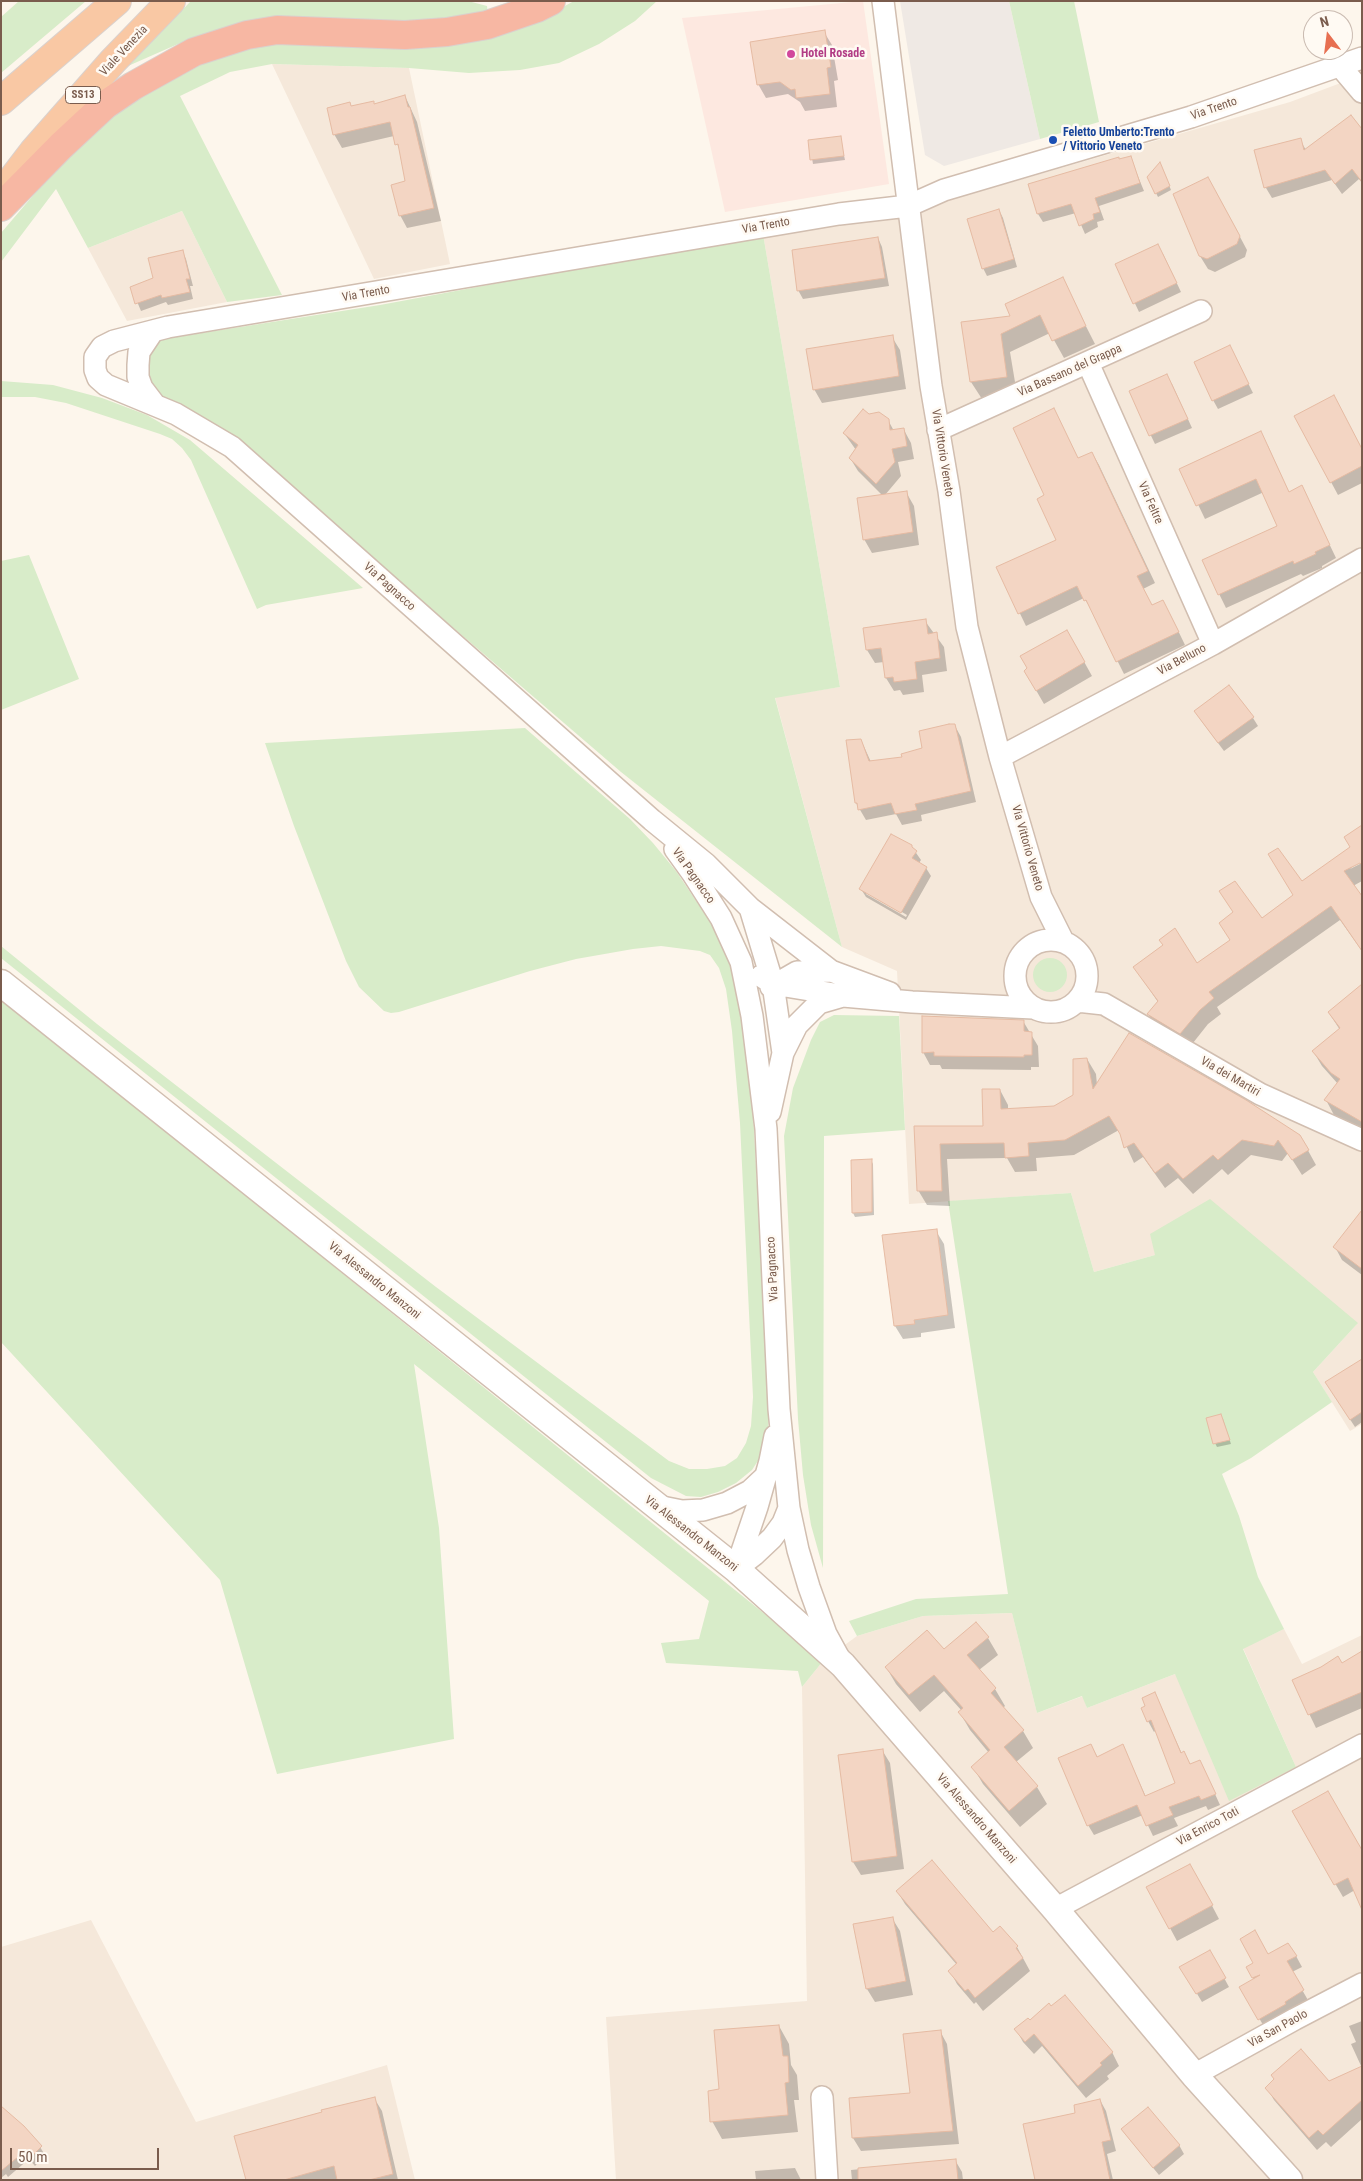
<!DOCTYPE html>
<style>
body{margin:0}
#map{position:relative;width:1363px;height:2181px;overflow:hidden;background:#fdf6ec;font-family:"Roboto Condensed",sans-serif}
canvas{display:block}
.frame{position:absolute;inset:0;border:2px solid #7a5c4d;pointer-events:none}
.north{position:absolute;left:1303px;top:10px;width:50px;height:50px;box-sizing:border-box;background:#fffaf3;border:1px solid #cabbb1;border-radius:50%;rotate:345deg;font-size:14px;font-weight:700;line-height:20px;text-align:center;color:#7a5c4d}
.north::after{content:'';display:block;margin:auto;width:18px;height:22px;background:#e76f51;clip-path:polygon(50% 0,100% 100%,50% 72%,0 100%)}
.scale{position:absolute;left:10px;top:2148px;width:149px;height:22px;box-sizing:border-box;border:2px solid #7a5c4d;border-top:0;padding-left:6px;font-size:15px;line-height:18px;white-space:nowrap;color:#7a5c4d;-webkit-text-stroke:4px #fffaf3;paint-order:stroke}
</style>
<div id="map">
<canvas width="1363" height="2181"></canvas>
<div class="frame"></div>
<div class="north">N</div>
<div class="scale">50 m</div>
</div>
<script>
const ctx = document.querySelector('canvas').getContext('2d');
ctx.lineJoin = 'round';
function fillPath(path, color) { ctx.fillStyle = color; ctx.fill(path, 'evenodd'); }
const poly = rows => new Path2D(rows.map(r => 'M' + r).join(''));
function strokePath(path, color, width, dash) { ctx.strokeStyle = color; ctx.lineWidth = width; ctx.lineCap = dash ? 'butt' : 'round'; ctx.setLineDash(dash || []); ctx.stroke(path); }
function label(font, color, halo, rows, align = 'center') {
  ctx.font = font + ' "Roboto Condensed",sans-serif'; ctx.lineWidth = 5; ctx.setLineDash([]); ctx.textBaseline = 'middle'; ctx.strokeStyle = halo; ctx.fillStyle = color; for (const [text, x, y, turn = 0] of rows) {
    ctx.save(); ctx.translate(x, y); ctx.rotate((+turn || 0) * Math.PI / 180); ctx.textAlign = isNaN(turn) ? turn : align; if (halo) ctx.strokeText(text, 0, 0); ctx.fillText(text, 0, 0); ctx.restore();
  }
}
const residential = poly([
 [272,64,409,68,450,264,374,279],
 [1362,75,1362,1424,1350,1431,1313,1372,1357,1324,1155,1255,1094,1272,1071,1193,909,1204,897,971,842,947,775,697,840,687,763,234,929,206,1290,102],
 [182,211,227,302,127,321,88,248],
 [1012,1613,1037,1713,1083,1696,1087,1708,1175,1674,1296,1767,1243,1648,1284,1629,1302,1664,1362,1635,1362,2180,616,2180,606,2017,807,2001,802,1687,823,1661,857,1636,923,1616],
 [91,1920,196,2122,387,2065,415,2180,1,2180,1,1947]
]);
const commercial = poly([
 [863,1,889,184,725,212,682,18]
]);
const industrial = poly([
 [900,1,1009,1,1040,139,944,166,925,155]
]);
const green = poly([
 [19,1,86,1,1,73,1,17],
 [191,1,468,1,487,6,488,15,444,22,215,31,178,44,128,66],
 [574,1,657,1,635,21,599,44,559,63,520,70,469,73,409,68,272,64,230,72,180,96,282,295,227,302,182,211,88,248,56,189,1,262,1,233,94,124,228,46,554,12],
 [1009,1,1074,1,1099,122,1040,139],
 [763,234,840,687,775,698,842,947,621,772,279,478,164,401,149,382,146,369,147,349,164,339,380,305],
 [1,381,53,385,102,398,147,415,190,440,363,588,266,605,257,609,191,460,182,448,172,439,160,434,66,403,35,397,1,397],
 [29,555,79,679,1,710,1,561],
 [525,728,630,819,653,843,676,871,715,929,738,985,750,1055,769,1411,768,1432,763,1453,752,1470,736,1483,718,1492,701,1497,686,1496,651,1478,1,958,1,946,97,1024,436,1287,669,1461,689,1469,707,1469,725,1466,737,1458,746,1443,751,1426,753,1397,740,1123,732,1031,726,989,719,968,710,955,700,951,661,946,633,949,576,959,530,971,399,1012,391,1013,384,1011,359,987,346,961,294,826,265,743],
 '1033 975a17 17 0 1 1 34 0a17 17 0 1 1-34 0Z',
 [1,998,823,1661,802,1687,798,1671,666,1663,661,1643,699,1639,709,1601,414,1364,439,1528,454,1739,277,1774,220,1580,1,1342],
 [834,1015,899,1016,905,1130,824,1136,823,1568,811,1525,803,1475,798,1419,784,1136,793,1088,811,1040,820,1022],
 [1071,1193,1094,1272,1155,1255,1150,1234,1210,1199,1358,1323,1313,1372,1332,1402,1251,1458,1222,1474,1239,1516,1258,1577,1284,1629,1243,1649,1296,1767,1229,1801,1175,1674,1087,1708,1082,1696,1037,1713,1012,1613,923,1616,857,1636,849,1621,916,1599,1008,1594,948,1201]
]);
const shadow = poly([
 [824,32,832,45,838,80,834,81,837,107,805,111,800,102,788,94,766,98,758,84],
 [405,96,417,122,441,221,407,228,400,215,406,182,400,151,394,136,342,148,334,134,351,107,373,102,375,105],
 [1362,131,1362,183,1359,179,1342,194,1332,180,1272,198,1266,188,1255,151,1300,140,1306,150],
 [840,137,845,160,813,164,809,141],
 [1130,157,1144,191,1099,206,1104,220,1097,222,1098,227,1085,234,1076,213,1043,222,1038,214,1029,185],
 [1162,168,1171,190,1158,197,1156,193],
 [1216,192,1247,250,1245,257,1215,272,1208,269,1200,256],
 [999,210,1003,218,1017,267,987,276,983,268],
 [878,238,882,247,889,286,803,299,798,290],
 [182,251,186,259,193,286,190,286,193,299,168,305,166,302,141,311,131,287,154,279],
 [1163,254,1181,292,1139,312,1117,265],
 [1062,279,1095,344,1064,358,1050,333,1010,352,1017,394,982,399,971,382,963,323,1012,317],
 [892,337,900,350,906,389,822,403,814,389],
 [1234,355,1253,393,1218,409,1213,400],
 [1172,384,1192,428,1155,444,1130,392],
 [1054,410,1078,459,1092,453,1099,465,1155,583,1143,589,1152,606,1170,614,1185,645,1124,674,1093,612,1084,598,1026,626,998,568,1058,541,1046,496],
 [869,415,888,420,894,431,904,430,911,443,914,459,898,462,901,476,885,495,906,492,914,506,919,545,872,553,864,539,883,496,858,471,850,458,856,450,844,433],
 [1268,446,1289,493,1302,487,1336,558,1322,566,1322,568,1303,576,1301,574,1226,608,1203,561,1279,527,1264,492,1205,519,1181,469],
 [1362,450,1362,483,1338,495,1331,482],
 [925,621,944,647,947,671,922,675,924,692,903,695,900,690,894,691,886,678,884,662,875,663,867,650],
 [1067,631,1092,676,1044,704,1025,671],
 [1253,718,1258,726,1224,751,1200,719],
 [955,726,961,737,976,802,921,815,922,821,902,825,896,814,866,820,856,803,861,740,871,762,903,758,924,749],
 [1351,848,1355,864,1350,869,1362,863,1362,881,1353,886,1362,898,1362,951,1340,920,1217,1007,1221,1014,1208,1024,1189,1048,1157,1029,1148,1014,1158,1002,1134,967,1197,965,1294,896,1301,882],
 [914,850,921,860,919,863,926,868,931,876,906,920,866,897,861,889],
 [866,891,907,915,906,917,866,894],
 [1362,986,1362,1131,1334,1115,1326,1100,1338,1084,1322,1066,1313,1051,1340,1030,1329,1013],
 [1023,1021,1038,1046,1039,1067,1031,1067,1031,1070,942,1069,940,1065,930,1065,923,1052],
 [1087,1059,1096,1074,1097,1085,1300,1136,1316,1165,1302,1175,1288,1153,1282,1161,1251,1155,1228,1175,1222,1169,1193,1194,1178,1178,1165,1188,1143,1157,1134,1163,1119,1130,1074,1155,1036,1158,1037,1171,1015,1172,1007,1158,947,1159,950,1206,927,1205,918,1190,915,1127,984,1127,1000,1090,1008,1105,1008,1110,1055,1107,1074,1096],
 [871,1160,873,1164,874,1215,855,1217,853,1213],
 [1362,1221,1362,1275,1342,1260,1335,1247],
 [936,1231,944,1244,955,1328,921,1333,921,1337,903,1339,895,1326],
 [1362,1361,1362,1422,1355,1427,1331,1390],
 [1223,1419,1231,1444,1217,1447,1215,1443],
 [976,1624,988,1638,998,1655,979,1670,995,1689,1005,1706,1003,1708,1023,1731,1033,1748,1016,1762,1037,1787,1047,1804,1020,1827,983,1784,973,1767,989,1753,970,1730,960,1713,962,1711,944,1691,920,1712,896,1684,886,1667,944,1651],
 [1362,1653,1362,1708,1316,1728,1293,1680,1342,1665],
 [1155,1694,1182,1754,1191,1765,1205,1772,1220,1805,1208,1810,1206,1806,1174,1818,1178,1826,1153,1836,1143,1815,1094,1835,1088,1825,1091,1745,1098,1758,1123,1746,1146,1797,1177,1784,1156,1730,1154,1732,1148,1721,1147,1707],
 [882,1750,890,1763,904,1869,861,1875,853,1862],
 [1293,1811,1362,1849,1362,1897,1355,1890,1343,1897],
 [1198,1879,1219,1919,1177,1941,1170,1928],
 [897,1891,993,1934,1017,1947,1030,1971,983,2011,976,2002,974,2004,957,1984,950,1971,957,1965,905,1904],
 [892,1918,900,1931,913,1995,875,2002,867,1989,854,1925],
 [1210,1952,1229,1987,1202,2002,1181,1967],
 [1268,1956,1296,1956,1302,1967,1292,1972,1309,2002,1266,2030,1241,1987,1254,1980,1247,1967],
 [1362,2021,1362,2119,1331,2147,1326,2142,1317,2150,1274,2100,1267,2088,1328,2082,1362,2068,1351,2044,1356,2042,1349,2026],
 [779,2026,789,2044,791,2065,797,2075,799,2100,794,2100,798,2132,722,2139,712,2121,721,2091],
 [1016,2029,1112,2052,1119,2066,1107,2076,1109,2079,1086,2098,1042,2046,1034,2054,1023,2042],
 [940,2031,947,2044,959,2144,861,2151,853,2138,851,2099,911,2095],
 [374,2098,382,2111,398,2180,248,2180],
 [1100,2100,1106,2111,1116,2151,1107,2154,1113,2180,1037,2180,1077,2113],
 [1,2107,40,2147,45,2155,35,2166,29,2159,8,2177,6,2174,1,2178],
 [1122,2130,1179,2145,1184,2154,1159,2175],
 [955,2160,962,2172,963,2180,852,2180,851,2170],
 [795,2168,801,2180,756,2180,755,2171]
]);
const building = poly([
 [825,30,831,67,827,68,830,94,796,98,795,89,791,90,780,82,757,85,750,42,825,30],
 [405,95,408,107,410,107,434,208,399,216,391,185,405,181,398,144,395,145,390,122,333,135,327,108,350,102,351,106,374,101,374,104,405,95],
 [1351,115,1362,129,1362,182,1352,169,1335,184,1325,170,1264,188,1254,150,1301,138,1304,150,1351,115],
 [841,136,844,156,810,160,808,140,841,136],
 [1131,156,1140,183,1095,198,1100,212,1093,214,1094,219,1079,226,1071,204,1037,214,1028,184,1119,157,1119,159,1131,156],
 [1160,162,1170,186,1155,194,1147,177,1160,162],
 [1208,177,1240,236,1237,244,1207,259,1199,256,1173,194,1208,177],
 [999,209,1014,259,982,269,967,219,999,209],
 [878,237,885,278,797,291,792,250,878,237],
 [1158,244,1177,283,1133,304,1115,264,1158,244],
 [183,250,190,279,186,279,190,292,162,298,161,295,135,304,130,287,153,278,148,258,183,250],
 [1063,277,1086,326,1052,341,1040,315,1001,334,1007,377,970,382,961,322,1010,316,1005,304,1063,277],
 [893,335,899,376,813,390,806,349,893,335],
 [1230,345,1249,384,1212,401,1194,362,1230,345],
 [1167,374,1188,419,1149,436,1129,391,1167,374],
 [1334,395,1362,449,1362,466,1330,483,1294,416,1334,395],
 [1054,408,1078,458,1092,452,1148,571,1137,576,1152,605,1163,600,1179,632,1116,662,1086,600,1084,601,1077,586,1018,614,996,567,1056,540,1037,499,1044,495,1013,428,1054,408],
 [863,409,869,414,879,412,889,419,890,430,904,428,907,446,892,449,895,462,876,484,849,458,858,445,843,433,863,409],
 [1261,431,1289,492,1302,485,1330,545,1315,552,1316,554,1294,564,1293,561,1218,595,1202,560,1277,526,1256,479,1196,506,1179,469,1261,431],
 [907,491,913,532,863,540,857,498,907,491],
 [926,619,928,634,937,632,940,658,915,662,917,679,894,682,893,677,885,678,881,648,866,650,863,628,926,619],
 [1067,630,1085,662,1036,691,1024,671,1027,668,1020,656,1067,630],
 [1229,685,1254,717,1218,743,1194,711,1229,685],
 [949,724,955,724,971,791,915,804,917,810,895,814,891,803,858,810,857,803,855,803,846,740,861,739,869,761,902,757,901,754,922,748,919,731,949,724],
 [1362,825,1362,865,1360,863,1344,871,1362,896,1362,951,1331,906,1209,992,1214,998,1200,1010,1180,1034,1147,1014,1158,1001,1133,967,1163,945,1159,940,1175,928,1197,963,1230,940,1219,923,1233,912,1219,891,1235,881,1262,918,1293,895,1268,854,1278,848,1302,881,1350,847,1344,837,1362,825],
 [891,834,912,845,912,847,917,851,912,858,927,867,901,913,859,889,891,834],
 [1362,984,1362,1122,1324,1100,1340,1079,1331,1073,1312,1051,1340,1028,1328,1012,1362,984],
 [922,1016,1024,1020,1024,1031,1032,1032,1032,1055,1024,1055,1024,1057,934,1056,934,1052,922,1053,922,1016],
 [1129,1033,1246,1100,1300,1135,1309,1150,1292,1160,1278,1140,1274,1146,1242,1140,1218,1160,1213,1155,1183,1179,1168,1163,1155,1173,1134,1143,1124,1148,1120,1134,1109,1116,1065,1140,1028,1143,1029,1156,1005,1158,1004,1143,940,1144,942,1191,917,1191,914,1126,983,1126,982,1089,1000,1089,1001,1109,1054,1106,1073,1095,1073,1059,1087,1058,1093,1089,1129,1033],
 [872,1159,872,1212,852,1213,851,1160,872,1159],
 [1362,1210,1362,1269,1333,1247,1362,1210],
 [937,1229,948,1315,914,1320,915,1324,894,1326,882,1235,937,1229],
 [1362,1359,1362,1412,1350,1420,1325,1382,1362,1359],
 [1221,1414,1230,1440,1213,1444,1206,1418,1221,1414],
 [976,1622,989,1637,967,1655,996,1688,991,1693,1024,1730,1004,1747,1038,1786,1009,1811,971,1767,990,1750,958,1712,963,1708,934,1675,909,1695,885,1667,927,1630,944,1649,976,1622],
 [1362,1651,1362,1692,1308,1715,1292,1680,1321,1667,1338,1656,1342,1663,1362,1651],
 [1155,1692,1181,1753,1184,1751,1190,1764,1200,1760,1216,1794,1201,1800,1199,1796,1169,1807,1173,1815,1146,1826,1137,1805,1087,1826,1058,1758,1091,1744,1097,1757,1123,1744,1145,1796,1175,1783,1151,1720,1147,1722,1141,1708,1145,1706,1142,1698,1155,1692],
 [883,1749,897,1856,852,1862,838,1755,883,1749],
 [1328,1791,1362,1850,1362,1910,1348,1878,1334,1885,1292,1811,1328,1791],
 [932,1860,993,1932,1000,1926,1018,1946,1016,1948,1023,1958,975,1998,968,1989,965,1991,948,1971,957,1963,896,1891,932,1860],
 [1190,1864,1213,1905,1169,1929,1146,1887,1190,1864],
 [893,1917,906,1981,866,1989,853,1924,893,1917],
 [1255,1930,1268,1954,1288,1943,1297,1956,1287,1961,1304,1990,1285,2002,1286,2004,1258,2020,1239,1987,1260,1975,1252,1978,1246,1967,1253,1963,1240,1939,1255,1930],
 [1210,1950,1226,1978,1196,1994,1179,1967,1210,1950],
 [1065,1995,1113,2052,1100,2063,1102,2065,1078,2086,1034,2034,1025,2042,1014,2029,1028,2018,1030,2020,1049,2003,1051,2006,1065,1995],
 [779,2025,783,2056,788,2056,789,2082,785,2083,788,2115,710,2122,708,2091,719,2089,714,2030,779,2025],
 [941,2030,953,2131,852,2138,849,2098,910,2093,903,2034,941,2030],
 [1301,2049,1329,2081,1362,2066,1362,2100,1323,2135,1318,2130,1309,2138,1265,2088,1274,2079,1271,2075,1301,2049],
 [375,2097,393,2174,369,2180,337,2180,334,2166,284,2180,246,2180,234,2136,322,2112,321,2110,375,2097],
 [1100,2099,1111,2140,1102,2142,1110,2180,1035,2180,1023,2124,1075,2113,1074,2105,1100,2099],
 [1,2106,24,2126,42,2146,30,2158,24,2152,1,2171,1,2106],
 [1148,2107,1180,2145,1153,2168,1121,2129,1148,2107],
 [956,2159,958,2180,858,2180,858,2168,956,2159]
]);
const minor = poly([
 [883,1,931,386,949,491,967,627,1000,757,1041,897,1063,941],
 [1340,66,1362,92],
 [153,331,139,352,138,365,138,377,142,388,155,405],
 [1088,363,1213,644],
 [938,430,1201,311],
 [1000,757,1213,644,1362,559],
 [675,849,693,874,721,918,741,962,752,1016,766,1129,779,1409,789,1508,798,1550,809,1587,826,1634,838,1656],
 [750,908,831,971,890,993],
 '1015 976a36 36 0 1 1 72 0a36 36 0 1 1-72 0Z',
 [761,976,773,984,840,995],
 [771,987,797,972,831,971],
 [1077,1001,1104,1004,1260,1094,1362,1140],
 [783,1053,773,984,750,908,706,864,652,820,232,447,176,414,106,385,98,378,95,370,95,357,102,347,114,341,168,327,839,214,908,206,944,190,1191,117,1362,58],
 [770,1112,783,1053,797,1025,819,1003,843,996,912,1002,1033,1008],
 [657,1506,682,1511,703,1510,727,1503,750,1491,766,1476],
 [736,1569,757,1507,770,1461,775,1436],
 [736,1569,754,1555,772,1538,783,1523,789,1508],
 [1055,1909,1362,1745],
 [1194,2075,1295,2019,1362,1984],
 [822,2097,827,2180]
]);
const tertiary = poly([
 [1,983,736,1569,843,1665,1055,1909,1194,2075,1289,2180]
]);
const trunk = poly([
 [1,101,117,1],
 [1,194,33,152,113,61,171,1]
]);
const motorway = poly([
 [1,207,61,146,105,105,133,86,194,52,247,35,277,30,405,35,447,32,487,25,537,8,551,1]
]);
const markers = [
 [791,54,5,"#d1479c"],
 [1053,140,5,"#1a4fb4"]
];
const shields = [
 [83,95,35]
];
const shieldNames = [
 ["SS13",83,95]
];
const streetNames = [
 ["Viale Venezia",124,51,-47],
 ["Via Trento",1214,109,-19],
 ["Via Trento",766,226,-10],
 ["Via Trento",366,294,-10],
 ["Via Bassano del Grappa",1070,371,-24],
 ["Via Vittorio Veneto",942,453,81],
 ["Via Feltre",1150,503,66],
 ["Via Pagnacco",389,587,42],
 ["Via Belluno",1182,660,-28],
 ["Via Vittorio Veneto",1027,848,74],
 ["Via Pagnacco",693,876,55],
 ["Via dei Martiri",1230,1077,30],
 ["Via Pagnacco",773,1269,-93],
 ["Via Alessandro Manzoni",374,1281,39],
 ["Via Alessandro Manzoni",691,1534,38],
 ["Via Alessandro Manzoni",976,1819,49],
 ["Via Enrico Toti",1208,1827,-28],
 ["Via San Paolo",1278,2029,-29]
];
const hotelNames = [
 ["Hotel Rosade",801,54]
];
const transitNames = [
 ["Feletto Umberto:Trento",1063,133],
 ["/ Vittorio Veneto",1063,147]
];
fillPath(residential, '#f5e8da');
fillPath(commercial, '#fde8e0');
fillPath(industrial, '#efe9e4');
fillPath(green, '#d8ecc9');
fillPath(shadow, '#0003');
fillPath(building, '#f3d5c3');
strokePath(building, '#e6bba3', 1);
strokePath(minor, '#d1beb0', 24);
strokePath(tertiary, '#d1beb0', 29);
strokePath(trunk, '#dad1cd', 30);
strokePath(motorway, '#dad1cd', 30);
strokePath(minor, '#fff', 21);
strokePath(tertiary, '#fff', 26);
strokePath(trunk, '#f9c8a4', 28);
strokePath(motorway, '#f7b7a3', 28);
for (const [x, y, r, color] of markers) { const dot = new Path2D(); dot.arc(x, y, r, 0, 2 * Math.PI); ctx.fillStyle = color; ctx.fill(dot); strokePath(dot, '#fffaf3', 2); }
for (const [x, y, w] of shields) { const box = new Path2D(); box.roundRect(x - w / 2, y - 8.5, w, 17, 4); ctx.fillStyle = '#fffaf3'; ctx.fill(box); strokePath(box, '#7a5c4d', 1); }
label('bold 11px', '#7a5c4d', null, shieldNames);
label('12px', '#7a5c4d', '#fffaf3', streetNames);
label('bold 12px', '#b23c85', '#fffaf3', hotelNames, 'left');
label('bold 12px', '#164399', '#fffaf3', transitNames, 'left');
</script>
